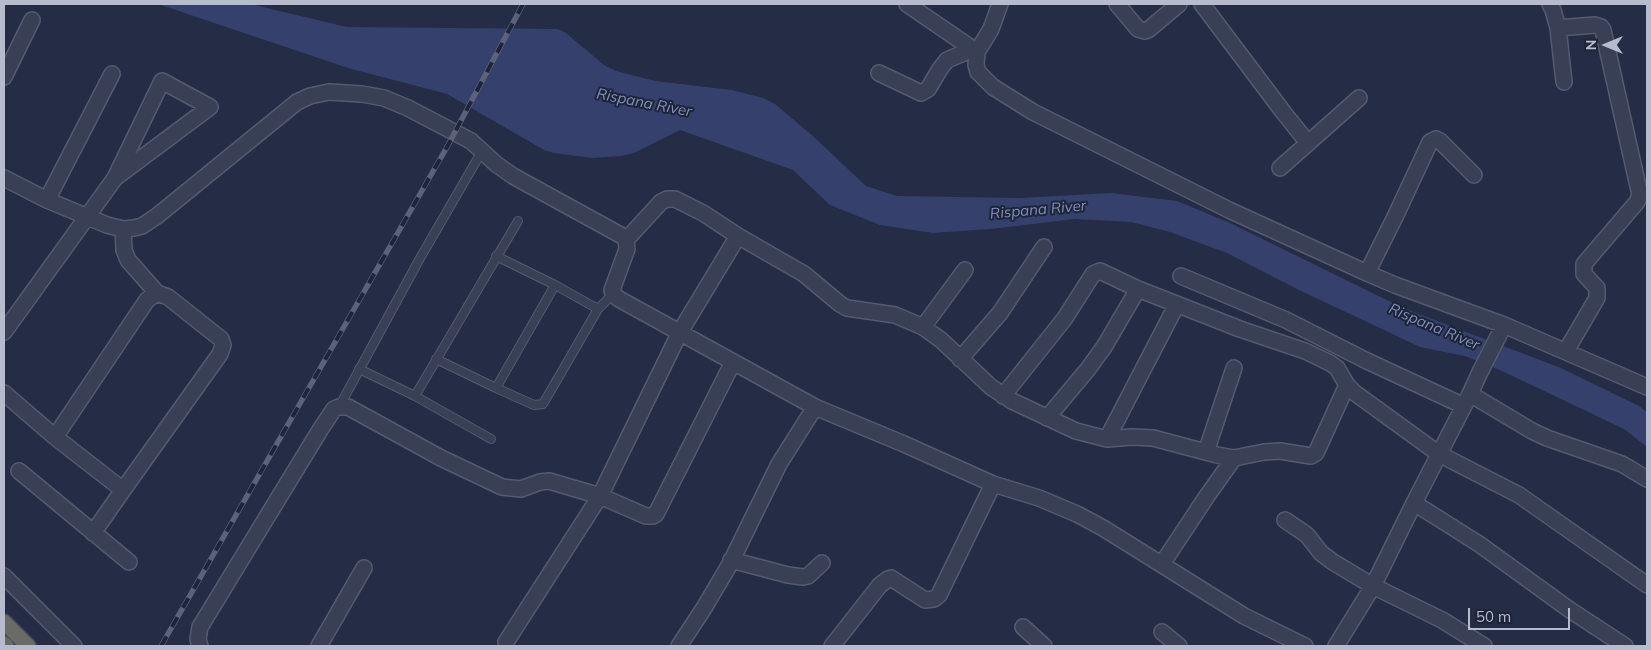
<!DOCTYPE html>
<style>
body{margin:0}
#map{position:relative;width:1651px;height:650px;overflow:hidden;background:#252c46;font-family:Mulish,sans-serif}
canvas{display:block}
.frame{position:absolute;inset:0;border:5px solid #b7bbce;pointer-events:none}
.north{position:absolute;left:1581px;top:20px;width:50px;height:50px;-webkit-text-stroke:4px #1e243a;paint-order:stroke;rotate:270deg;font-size:14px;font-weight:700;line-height:20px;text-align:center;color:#b7bbce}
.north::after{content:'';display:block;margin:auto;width:18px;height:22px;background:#b7bbce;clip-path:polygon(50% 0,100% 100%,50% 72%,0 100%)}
.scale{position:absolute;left:1468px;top:608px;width:102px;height:22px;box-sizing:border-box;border:2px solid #b7bbce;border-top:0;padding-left:6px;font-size:15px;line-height:18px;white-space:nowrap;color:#b7bbce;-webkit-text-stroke:4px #1e243a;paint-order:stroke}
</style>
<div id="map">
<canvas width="1651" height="650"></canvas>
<div class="frame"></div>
<div class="north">N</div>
<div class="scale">50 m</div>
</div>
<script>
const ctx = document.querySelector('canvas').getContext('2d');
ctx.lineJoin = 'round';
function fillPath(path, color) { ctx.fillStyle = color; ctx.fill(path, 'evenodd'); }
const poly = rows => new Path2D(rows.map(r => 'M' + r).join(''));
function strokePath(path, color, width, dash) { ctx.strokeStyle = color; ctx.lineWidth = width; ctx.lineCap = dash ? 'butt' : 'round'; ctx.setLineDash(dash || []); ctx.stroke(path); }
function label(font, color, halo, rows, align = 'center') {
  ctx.font = font + ' Mulish,sans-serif'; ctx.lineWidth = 4; ctx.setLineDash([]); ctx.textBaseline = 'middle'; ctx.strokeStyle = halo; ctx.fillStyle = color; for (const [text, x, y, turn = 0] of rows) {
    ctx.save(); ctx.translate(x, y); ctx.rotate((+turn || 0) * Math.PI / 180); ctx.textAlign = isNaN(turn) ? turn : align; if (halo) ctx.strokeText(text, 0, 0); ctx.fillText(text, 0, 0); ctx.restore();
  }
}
const water = poly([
 [158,4,250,4,347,27,558,29,566,33,604,65,616,71,655,81,732,90,763,98,775,104,814,137,866,186,897,196,1021,198,1111,193,1177,201,1230,223,1403,308,1561,368,1639,406,1647,412,1647,447,1624,429,1502,371,1465,356,1420,347,1299,290,1227,253,1170,232,1131,222,1075,219,991,229,933,233,880,225,830,205,793,170,680,130,634,153,621,156,593,158,554,153,544,150,447,94,348,68]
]);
const service = poly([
 [496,256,555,285,598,309],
 [436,359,496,388,555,285],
 [359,369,415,396,491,439],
 [496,388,534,405,543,404,598,309,613,294],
 [415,396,518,221],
 [339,407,419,260,482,151]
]);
const minor = poly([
 [907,4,977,52],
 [1000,4,991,29,977,52,976,65,978,72,993,87,1033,112,1229,210,1367,273,1395,285,1504,325,1647,387],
 [1117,4,1138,29,1145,31,1148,30,1179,4],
 [1202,4,1284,113,1308,143],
 [1550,4,1553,10,1558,28,1564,82],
 [1558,28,1595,25,1601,27,1603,30,1640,195,1637,202,1584,264,1584,274,1597,288,1597,298,1566,351],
 [879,73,921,93,928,89,940,69,947,60,973,49],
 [4,77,32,20],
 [1280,168,1359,98],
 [4,178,47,200,107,225,123,229,134,228,142,226,157,216,297,102,310,96,329,92,362,94,384,98,408,108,471,141,496,164,513,176,624,237,626,240,627,249,612,290,613,294,619,299,815,407,904,444,993,484,1039,498,1077,514,1103,528,1244,616,1305,646],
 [47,200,112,74],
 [626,240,661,202,667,199,675,199,703,213,738,236,804,274,840,304,847,308,895,315,923,327,941,340,991,387,1012,401,1076,431,1107,439,1132,437,1153,438,1217,455,1234,458,1264,452,1280,451,1311,456,1316,453,1347,385],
 [1367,273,1395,217,1430,142,1436,139,1440,141,1474,175],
 [1181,276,1286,320,1367,361,1464,406],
 [1504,325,1480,372,1470,394,1414,503,1479,544,1570,610,1625,646],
 [923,327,965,270],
 [4,332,115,178,162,81,210,107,115,178],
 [960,359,1000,313,1044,247],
 [4,393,55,437,147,300,157,293],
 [1470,394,1532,431,1547,438,1622,464,1647,479],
 [1003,396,1065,318,1093,274,1100,271,1138,289,1240,329,1305,351,1330,363,1337,368,1347,385,1355,393,1439,454,1519,495,1647,585],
 [1047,418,1088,369,1104,347,1138,289],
 [55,437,123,490,93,533],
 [1107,439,1177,304],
 [1206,452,1234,368],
 [19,471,129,562],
 [123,490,220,354,223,345,221,339,168,297,157,293,128,260,124,250,123,229],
 [1285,520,1307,535,1321,553,1333,562,1373,586,1442,620,1484,646],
 [731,560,788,575,803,577,808,576,822,563],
 [1162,564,1207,496,1234,458],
 [1023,627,1044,646],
 [1162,632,1179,646],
 [506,642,600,496,680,332,738,236],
 [200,646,198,639,200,627,320,430,334,409,339,407,348,407,441,458,502,487,521,489,540,482,549,481,600,496,646,516,653,516,656,514,733,362],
 [319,646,364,568],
 [679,646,704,608,730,564,779,464,815,407],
 [832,646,880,585,888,579,891,578,925,600,934,599,939,595,993,484],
 [1336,646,1373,586,1414,503]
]);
const tertiary = poly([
 [4,576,74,646]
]);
const trunk = poly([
 [4,622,28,646],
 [4,644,6,646]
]);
const rail = poly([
 [161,646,447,147,523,4]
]);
const waterNames = [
 ["Rispana River",644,103,11],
 ["Rispana River",1038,210,-5],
 ["Rispana River",1434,327,23]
];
fillPath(water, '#35406c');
strokePath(service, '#555a6f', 10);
strokePath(minor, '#555a6f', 18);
strokePath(tertiary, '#555a6f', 18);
strokePath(trunk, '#41475c', 18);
strokePath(service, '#393f55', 8);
strokePath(minor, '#393f55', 15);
strokePath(tertiary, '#393f55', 15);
strokePath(trunk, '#6a6a66', 15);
strokePath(rail, '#5b627c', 5.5);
strokePath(rail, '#1e243a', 4, [11]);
label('italic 15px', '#8390bc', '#1e243a', waterNames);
</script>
